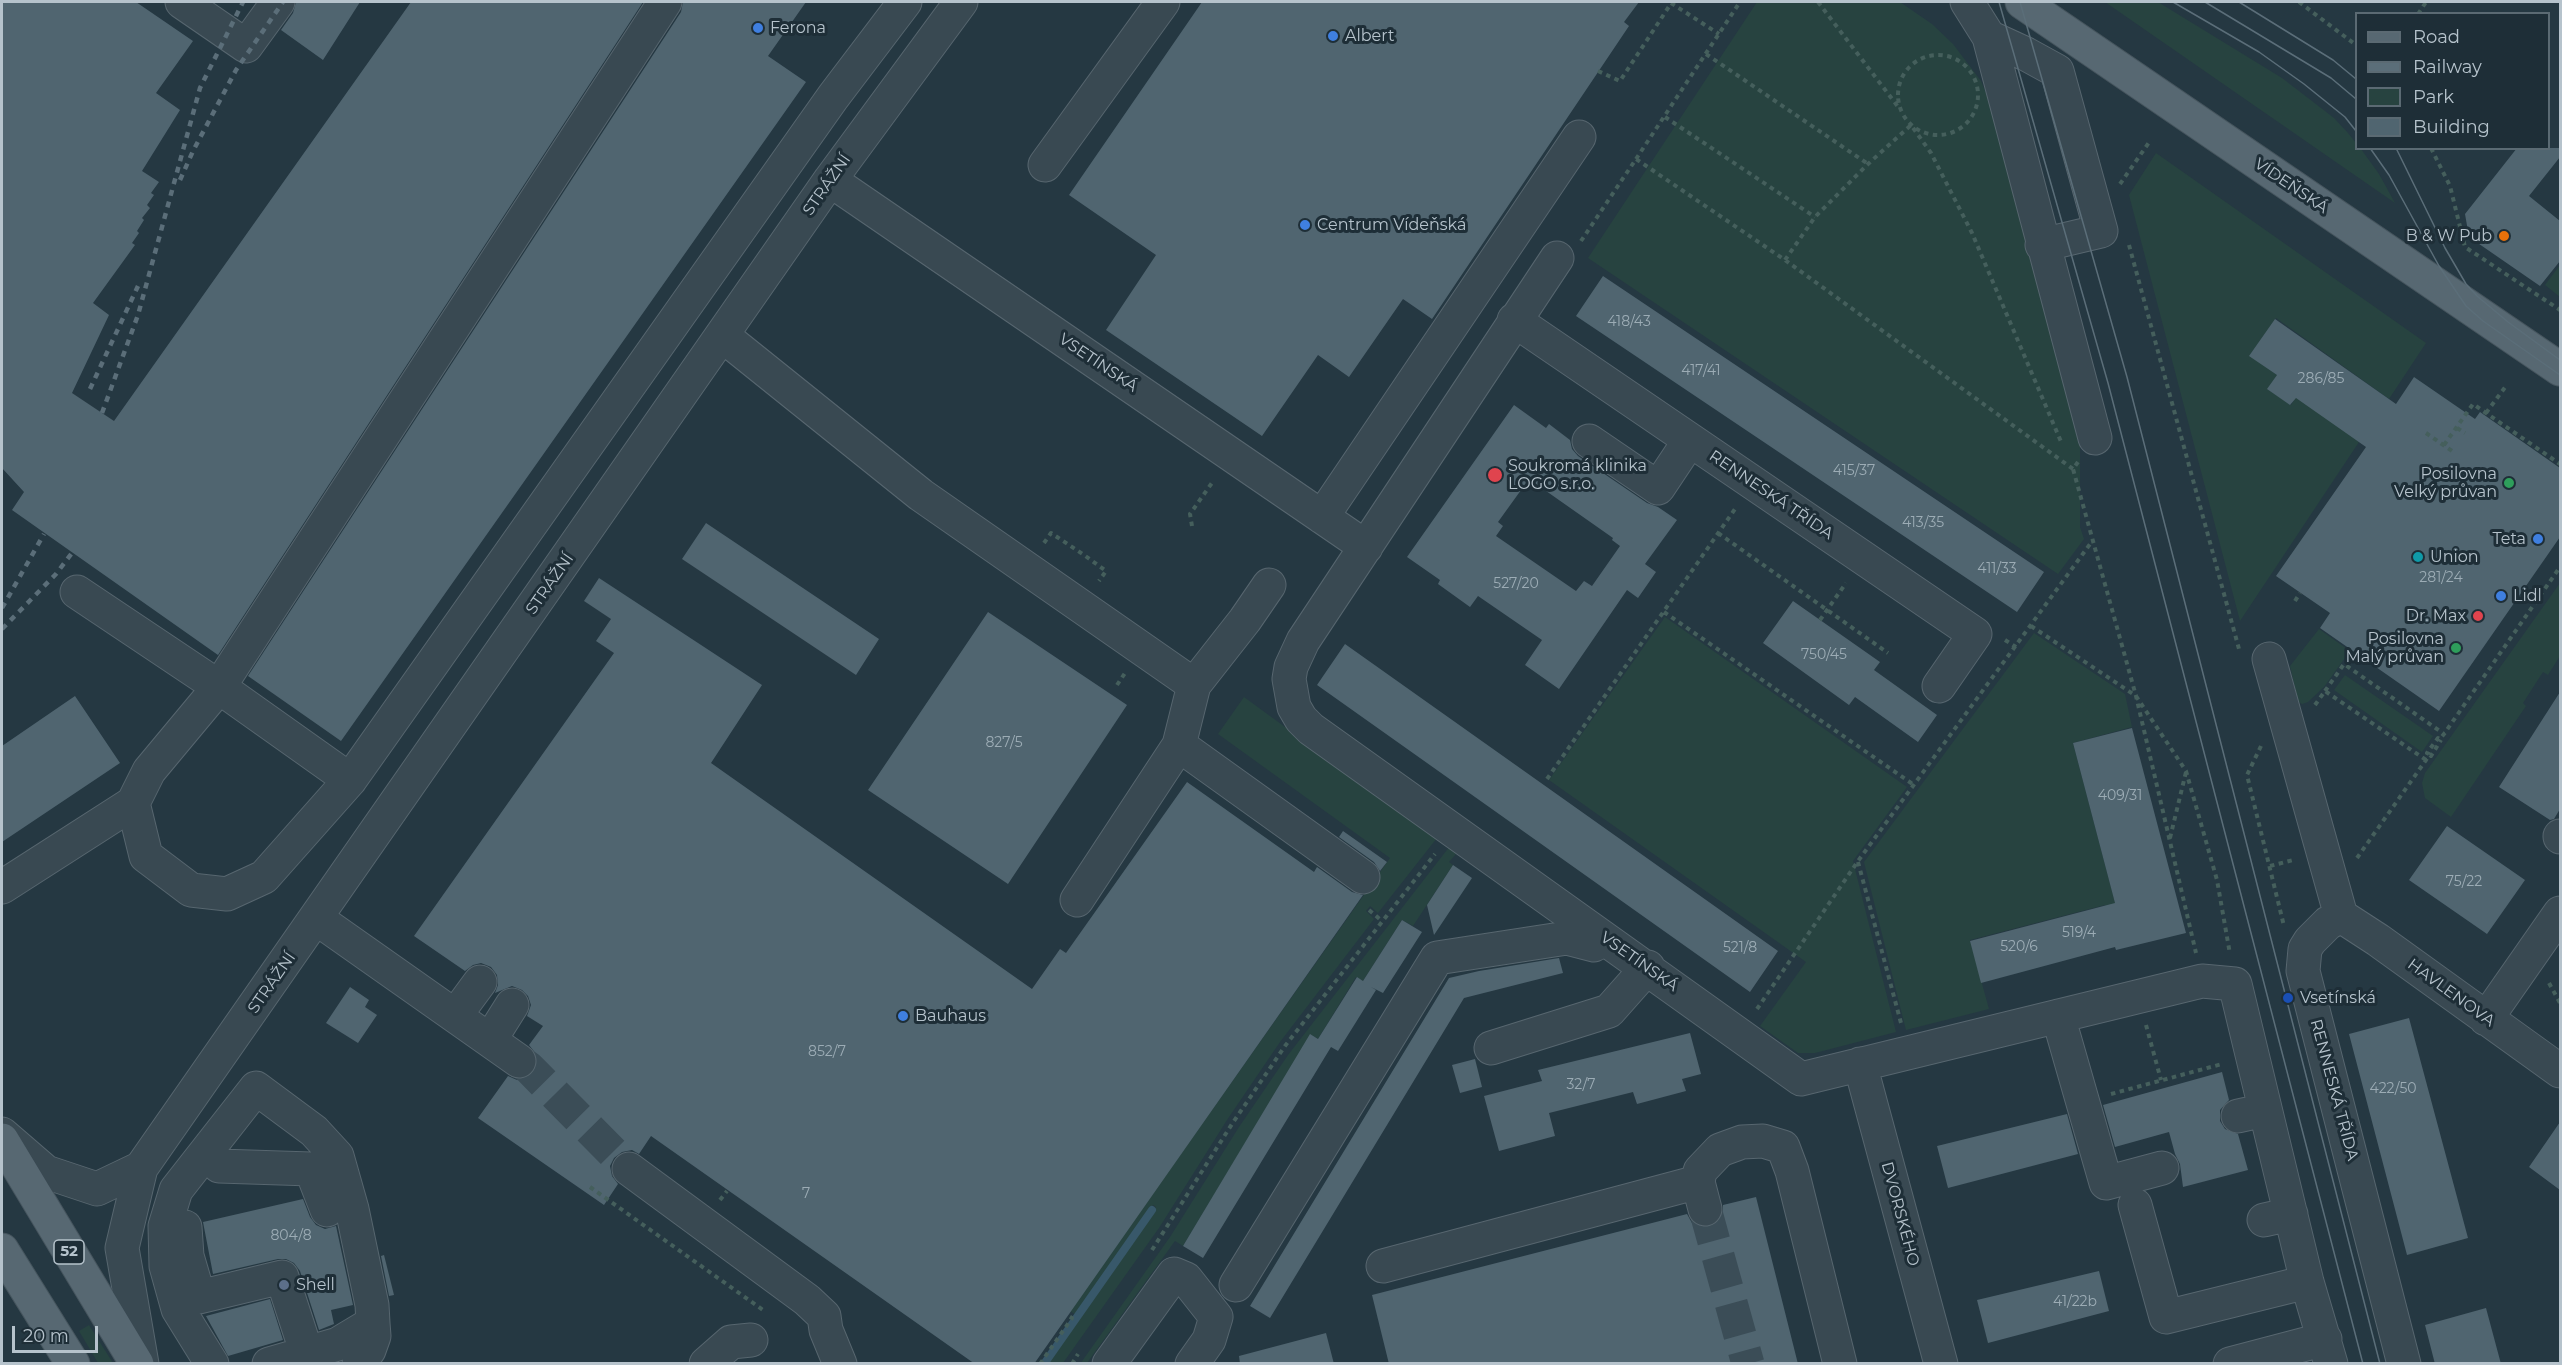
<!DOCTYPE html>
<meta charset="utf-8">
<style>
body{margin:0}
#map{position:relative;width:2562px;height:1365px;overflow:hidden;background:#253842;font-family:Montserrat,sans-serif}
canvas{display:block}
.frame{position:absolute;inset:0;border:3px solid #b6c3cc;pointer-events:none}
.legend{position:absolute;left:2355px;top:12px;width:195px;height:138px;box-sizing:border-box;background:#1e2e37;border:2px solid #5b6a73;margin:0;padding:8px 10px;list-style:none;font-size:18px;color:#b6c3cc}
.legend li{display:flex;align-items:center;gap:12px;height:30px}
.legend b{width:30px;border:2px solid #5b6a73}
.scale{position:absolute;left:12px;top:1326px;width:86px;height:27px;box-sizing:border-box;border:3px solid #b6c3cc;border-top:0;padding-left:8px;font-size:18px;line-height:21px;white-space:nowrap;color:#b6c3cc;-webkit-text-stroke:4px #1e2e37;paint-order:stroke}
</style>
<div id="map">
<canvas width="2562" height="1365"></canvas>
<div class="frame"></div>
<ul class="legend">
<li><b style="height:8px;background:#576872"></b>Road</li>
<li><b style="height:8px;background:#5b6e79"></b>Railway</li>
<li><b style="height:16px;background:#274340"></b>Park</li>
<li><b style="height:16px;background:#506570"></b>Building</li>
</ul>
<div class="scale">20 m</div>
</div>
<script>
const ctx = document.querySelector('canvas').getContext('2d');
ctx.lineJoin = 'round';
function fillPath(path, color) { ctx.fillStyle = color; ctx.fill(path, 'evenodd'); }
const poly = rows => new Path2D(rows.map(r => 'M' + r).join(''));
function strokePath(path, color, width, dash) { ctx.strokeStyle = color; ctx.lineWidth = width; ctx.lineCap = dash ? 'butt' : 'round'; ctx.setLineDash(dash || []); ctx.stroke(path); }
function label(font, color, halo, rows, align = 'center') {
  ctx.font = font + ' Montserrat,sans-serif'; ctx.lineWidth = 6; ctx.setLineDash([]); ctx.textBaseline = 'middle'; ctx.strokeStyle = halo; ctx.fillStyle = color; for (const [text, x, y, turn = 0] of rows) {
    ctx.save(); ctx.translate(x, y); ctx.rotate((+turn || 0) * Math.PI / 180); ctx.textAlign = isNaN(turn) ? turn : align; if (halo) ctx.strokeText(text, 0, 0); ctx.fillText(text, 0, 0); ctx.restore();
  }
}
const green = poly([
 [1757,2,1900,2,1932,24,1953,44,1981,81,1989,100,2080,443,2080,527,2084,539,2058,574,1588,258],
 [2105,2,2158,2,2282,78,2334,118,2348,133,2356,143,2356,148,2361,149,2379,174,2395,203],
 [2156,153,2426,343,2389,399,2276,318,2250,355,2277,375,2268,389,2291,405,2300,391,2359,442,2240,621,2129,195],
 [2560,265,2560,297,2545,285],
 [2560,583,2560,656,2548,675,2543,672,2523,703,2526,706,2451,817,2425,798,2422,783,2425,773],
 [1665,617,1907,787,1853,861,1896,1032,1815,1053,1798,1053,1760,1026,1806,962,1549,780],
 [2319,629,2350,651,2324,687,2308,702,2302,704,2298,701,2290,666],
 [2034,633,2125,694,2132,727,2073,743,2116,906,2106,908,2105,905,1970,940,1989,1009,1906,1030,1864,862],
 [2345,675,2433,736,2422,752,2334,690],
 [1244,697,1437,838,1378,913,1370,906,1366,911,1374,919,1280,1042,1227,1120,1159,1228,1063,1363,1046,1364,1156,1207,1153,1205,1076,1315,1070,1311,1390,858,1218,734],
 [1450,846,1457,853,1449,862,1453,865,1413,926,1402,920,1363,981,1356,977,1318,1039,1311,1035,1183,1246,1175,1241,1087,1363,1080,1364,1170,1237,1239,1127,1288,1055],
 [89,1325,113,1363,98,1363,79,1331]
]);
const stream = poly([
 [1044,1364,1152,1210]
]);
const building = poly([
 [2,2,136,2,193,41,156,93,180,110,142,171,159,182,151,193,154,195,147,205,150,208,142,218,144,220,137,231,139,233,132,243,135,245,93,303,109,315,72,393,114,421,411,2,643,2,218,655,12,510,24,492,2,468],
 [296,2,360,2,323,60,281,30,293,13],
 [683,2,806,2,768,56,806,82,341,741,248,676,681,12],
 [1202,2,1639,2,1624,22,1629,26,1432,319,1403,299,1349,377,1318,355,1262,436,1106,330,1156,255,1069,195],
 [2517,148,2560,148,2560,157,2529,196,2560,221,2560,261,2540,286,2469,237,2465,214],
 [1603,276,2044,572,2017,612,1576,316],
 [2275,319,2396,404,2414,377,2475,419,2480,412,2560,468,2560,537,2439,711,2320,628,2330,613,2276,576,2366,447,2296,398,2290,405,2267,389,2277,375,2249,356],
 [1514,405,1546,428,1549,424,1570,440,1572,449,1578,456,1647,503,1658,507,1677,520,1645,564,1656,572,1638,598,1627,590,1559,689,1525,665,1542,640,1478,596,1470,607,1438,584,1440,580,1407,557],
 [1529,479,1613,538,1612,540,1620,546,1592,586,1584,581,1576,591,1496,536,1503,526,1498,522],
 [706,523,879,639,856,675,682,559],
 [599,578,762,685,711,763,1032,989,1060,949,1066,953,1187,782,1314,872,1317,867,1352,892,1363,895,1034,1364,975,1364,651,1136,639,1154,632,1150,622,1152,614,1158,610,1166,612,1176,618,1184,604,1205,478,1118,508,1076,517,1080,526,1078,535,1071,538,1062,536,1054,529,1045,543,1026,527,1016,531,1005,528,996,522,990,512,986,495,993,498,985,497,975,491,967,481,963,473,965,465,971,414,936,614,653,596,641,611,619,584,601],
 [1793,601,1880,662,1874,670,1937,715,1918,742,1855,697,1849,705,1763,643],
 [988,612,1127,705,1008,884,868,790],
 [1345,644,1778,951,1750,992,1317,685],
 [2560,692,2560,809,2554,819,2550,820,2499,787],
 [75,696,120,763,2,842,2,746],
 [2132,728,2186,933,2116,950,2115,947,1981,983,1970,941,2115,903,2073,743],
 [2447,826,2525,880,2487,934,2409,880],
 [1343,831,1387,862,1380,871,1374,862,1339,837],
 [1453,865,1472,878,1434,935,1427,905],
 [1402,920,1422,932,1383,993,1371,987,1376,990,1338,1051,1331,1047,1203,1258,1183,1246,1310,1034,1318,1039,1357,977,1363,981],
 [1559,958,1563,973,1464,998,1270,1318,1250,1306,1449,978,1479,971],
 [350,987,369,1000,365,1007,377,1015,358,1043,326,1023],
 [2409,1018,2468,1238,2407,1255,2349,1034],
 [1690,1033,1701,1074,1682,1079,1686,1091,1637,1104,1633,1092,1549,1113,1555,1136,1499,1151,1484,1096,1542,1081,1538,1070],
 [1475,1059,1482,1087,1460,1093,1452,1065],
 [2222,1072,2229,1100,2220,1110,2220,1121,2225,1129,2238,1134,2248,1170,2183,1187,2180,1164,2175,1154,2169,1132,2115,1147,2103,1105],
 [2067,1114,2078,1154,1948,1188,1937,1146],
 [2560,1122,2560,1190,2529,1167],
 [1756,1197,1798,1364,1389,1364,1372,1295,1687,1214,1692,1223,1701,1227,1709,1227,1719,1222,1723,1213,1723,1205],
 [303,1199,310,1217,316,1225,325,1229,336,1226,353,1305,331,1310,334,1324,319,1330,300,1271,294,1263,286,1259,278,1259,213,1274,203,1222],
 [384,1255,394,1295,389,1296,381,1256],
 [2099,1271,2109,1311,1988,1343,1977,1300],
 [270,1299,283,1340,228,1356,206,1316],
 [2486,1308,2501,1364,2435,1364,2425,1325],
 [1326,1333,1334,1364,1240,1364,1239,1356]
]);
const minorTunnel = poly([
 [519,1061,529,1068,629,1169],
 [1705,1209,1748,1364]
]);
const path = poly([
 [1818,2,1899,108],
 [2299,2,2356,45],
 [1671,3,1719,34],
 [2418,14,2426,2],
 [1706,54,1868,164],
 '1898 95a40 40 0 1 1 80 0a40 40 0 1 1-80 0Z',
 [1598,71,1620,81,1672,2],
 [1665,117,1815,217],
 [2431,148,2450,186,2465,247,2560,310],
 [1636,159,1740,2],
 [2120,184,2150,141],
 [1581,241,1636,159,1785,260,2073,469],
 [2129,245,2239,649],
 [1785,260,1815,217,1868,164,1911,125,1931,153,1972,233,2062,444],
 [2486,413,2506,386],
 [2457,428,2465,433],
 [2426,433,2452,451],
 [2444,445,2473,404,2560,464],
 [2078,462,2073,469,2136,696,2196,953],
 [1192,526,1190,514,1214,480],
 [1718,533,1888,653],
 [1044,543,1051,533,1084,555,1106,571,1099,581],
 [2295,601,2300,593],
 [1664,612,1914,785],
 [1820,620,1846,583],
 [2031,626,2136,696,2186,771,2217,880,2230,954],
 [2005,640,2016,647],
 [1117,685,1125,673],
 [2325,691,2344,664,2444,734],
 [2315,705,2325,691,2426,760],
 [2261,746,2247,775,2284,926],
 [2430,755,2431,756,2441,740],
 [1547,779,1735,509],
 [2170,838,2186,772],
 [2357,858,2426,760,2429,754,2427,753,2438,738,2440,739,2444,734,2560,567],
 [1858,862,1901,1023],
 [2270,866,2293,860],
 [1369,910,1382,921],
 [2549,983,2560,1003],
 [1757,1009,1858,861,2093,540],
 [2146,1025,2161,1080],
 [2111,1094,2222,1064],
 [590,1187,763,1310],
 [720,1200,727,1191],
 [1152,1250,1232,1124,1285,1046,1435,854],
 [1040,1364,1072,1318,1067,1315],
 [1072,1364,1078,1354]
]);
const minor = poly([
 [182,2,246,46,278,2],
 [665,2,219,687,149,771,133,803,146,856,191,890,227,894,264,877,350,780,833,97,905,2],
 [1967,2,1989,37,2095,438],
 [1989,37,2026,54,2057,71,2101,231,2042,245],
 [1045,165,1163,2],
 [830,180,1366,547],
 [1557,258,1303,641,1291,667,1289,679,1294,707,1301,719,1311,729,1801,1079,2202,981,2235,984,2307,1282,2331,1364],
 [1514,320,1975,634,1939,686],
 [723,336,921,495,1194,685,1179,745,1363,877],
 [1589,441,1658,488,1690,440],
 [1322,517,1579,137],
 [77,592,219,687,350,780],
 [2269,659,2341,916],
 [1194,685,1245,620,1269,585],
 [2560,837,2560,836],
 [2,887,133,803],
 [1077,900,1179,745],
 [2341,916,2328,923,2310,941,2305,949,2303,971,2404,1364],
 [2341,916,2378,940,2560,1071],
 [316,918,519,1061],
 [455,1016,480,982],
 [2058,1016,2106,1183,2162,1168],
 [2486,1019,2560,913],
 [490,1040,512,1005],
 [1491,1048,1609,1011,1648,967],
 [1860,1064,1941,1364],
 [2238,1116,2265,1110],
 [2,1134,46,1172,97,1189,141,1168,122,1248,142,1364],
 [219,1166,311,1169,327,1210],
 [141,1168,830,180,961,2],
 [629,1169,807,1300,824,1316,826,1330,840,1364],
 [2135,1205,2166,1317,2307,1282],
 [1705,1209,1698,1182,1700,1171,1720,1150,1742,1142,1763,1141,1783,1147,1792,1171,1840,1364],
 [2264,1220,2291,1214],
 [185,1227,187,1256,199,1297,282,1277,307,1354],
 [1383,1266,1698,1182],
 [1236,1285,1437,958,1567,938,1594,945,1601,936],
 [212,1364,178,1309,166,1266,165,1226,176,1190,256,1088,314,1131,337,1156,352,1209,372,1305,373,1323,338,1344,269,1364],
 [359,1364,369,1350,374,1336,373,1323],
 [706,1364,731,1342,751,1340],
 [1109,1364,1174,1274,1186,1279,1216,1317,1209,1340,1192,1364],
 [2230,1364,2325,1339]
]);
const major = poly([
 [2022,2,2560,369],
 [2,1140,137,1364],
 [2,1250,73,1364]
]);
const tram = poly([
 [1999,2,2108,383,2363,1364],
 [2020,2,2127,377,2380,1364],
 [2173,2,2259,52,2304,84,2345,117,2356,131],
 [2205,2,2331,78,2356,99],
 [2239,2,2333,60,2356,79],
 [2370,148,2389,175,2439,266,2466,306,2483,321,2560,375],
 [2396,148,2445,248,2466,284,2477,296,2508,322,2560,360]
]);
const rail = poly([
 [180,180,193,151,236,70,283,2],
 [90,389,138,286],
 [102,413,138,315,200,88,243,2],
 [2,608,44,534],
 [2,629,56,574,72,553]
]);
const markers = [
 [758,28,6,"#3f7fe0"],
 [1333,36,6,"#3f7fe0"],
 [1305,225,6,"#3f7fe0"],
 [2504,236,6,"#e8710a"],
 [1495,475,8,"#e0444e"],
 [2509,483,6,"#2e9e5b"],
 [2538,539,6,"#3f7fe0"],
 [2418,557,6,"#0f9aa8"],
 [2501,596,6,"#3f7fe0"],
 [2478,616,6,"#e0444e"],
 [2456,648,6,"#2e9e5b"],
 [2288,998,6,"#1a4fb4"],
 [903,1016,6,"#3f7fe0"],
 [284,1285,6,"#5c6f8a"]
];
const numberNames = [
 ["418/43",1629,322],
 ["417/41",1701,371],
 ["286/85",2321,379],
 ["415/37",1854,471],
 ["413/35",1923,523],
 ["411/33",1997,569],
 ["281/24",2441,578],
 ["527/20",1516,584],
 ["750/45",1824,655],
 ["827/5",1004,743],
 ["409/31",2120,796],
 ["75/22",2464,882],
 ["519/4",2079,933],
 ["520/6",2019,947],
 ["521/8",1740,948],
 ["852/7",827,1052],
 ["32/7",1581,1085],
 ["422/50",2393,1089],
 ["7",806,1194],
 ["804/8",291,1236],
 ["41/22b",2075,1302]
];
const shields = [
 [69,1252,30]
];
const shieldNames = [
 ["52",69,1252]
];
const poiNames = [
 ["Ferona",770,28],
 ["Albert",1345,36],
 ["Centrum Vídeňská",1317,225],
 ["B & W Pub",2492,236,"right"],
 ["Soukromá klinika",1508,466],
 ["LOGO s.r.o.",1508,484],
 ["Posilovna",2497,474,"right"],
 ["Velký průvan",2497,492,"right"],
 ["Teta",2526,539,"right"],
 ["Union",2430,557],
 ["Lidl",2513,596],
 ["Dr. Max",2466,616,"right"],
 ["Posilovna",2444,639,"right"],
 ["Malý průvan",2444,657,"right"],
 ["Vsetínská",2300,998],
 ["Bauhaus",915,1016],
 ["Shell",296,1285]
];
const streetNames = [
 ["STRÁŽNÍ",827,185,-55],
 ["VÍDEŇSKÁ",2291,186,34],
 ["VSETÍNSKÁ",1098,363,34],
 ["RENNESKÁ TŘÍDA",1771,495,34],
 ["STRÁŽNÍ",550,584,-55],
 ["VSETÍNSKÁ",1639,962,35],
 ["STRÁŽNÍ",272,983,-55],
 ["HAVLENOVA",2451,993,36],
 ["RENNESKÁ TŘÍDA",2334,1090,75],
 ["DVORSKÉHO",1900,1214,75]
];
fillPath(green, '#274340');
strokePath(stream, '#38586a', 8);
fillPath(building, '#506570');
strokePath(minorTunnel, '#3b4d57', 33, [33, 16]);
strokePath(minor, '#57666f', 35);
strokePath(major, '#46555e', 35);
strokePath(path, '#455f5c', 4, [4.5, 4.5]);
strokePath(minor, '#394952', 33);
strokePath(major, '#576872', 33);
strokePath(tram, '#5b6e79', 1.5);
strokePath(rail, '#5b6e79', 4.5, [6, 6]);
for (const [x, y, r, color] of markers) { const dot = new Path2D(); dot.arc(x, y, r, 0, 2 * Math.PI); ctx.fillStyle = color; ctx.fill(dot); strokePath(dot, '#1e2e37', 2); }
label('14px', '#9cacb5', null, numberNames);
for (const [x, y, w] of shields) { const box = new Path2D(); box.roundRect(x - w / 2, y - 12, w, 24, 4.5); ctx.fillStyle = '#1e2e37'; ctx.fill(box); strokePath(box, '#b6c3cc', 1.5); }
label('bold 15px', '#b6c3cc', null, shieldNames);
label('16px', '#b6c3cc', '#1e2e37', poiNames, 'left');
label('16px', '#b6c3cc', '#1e2e37', streetNames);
</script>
